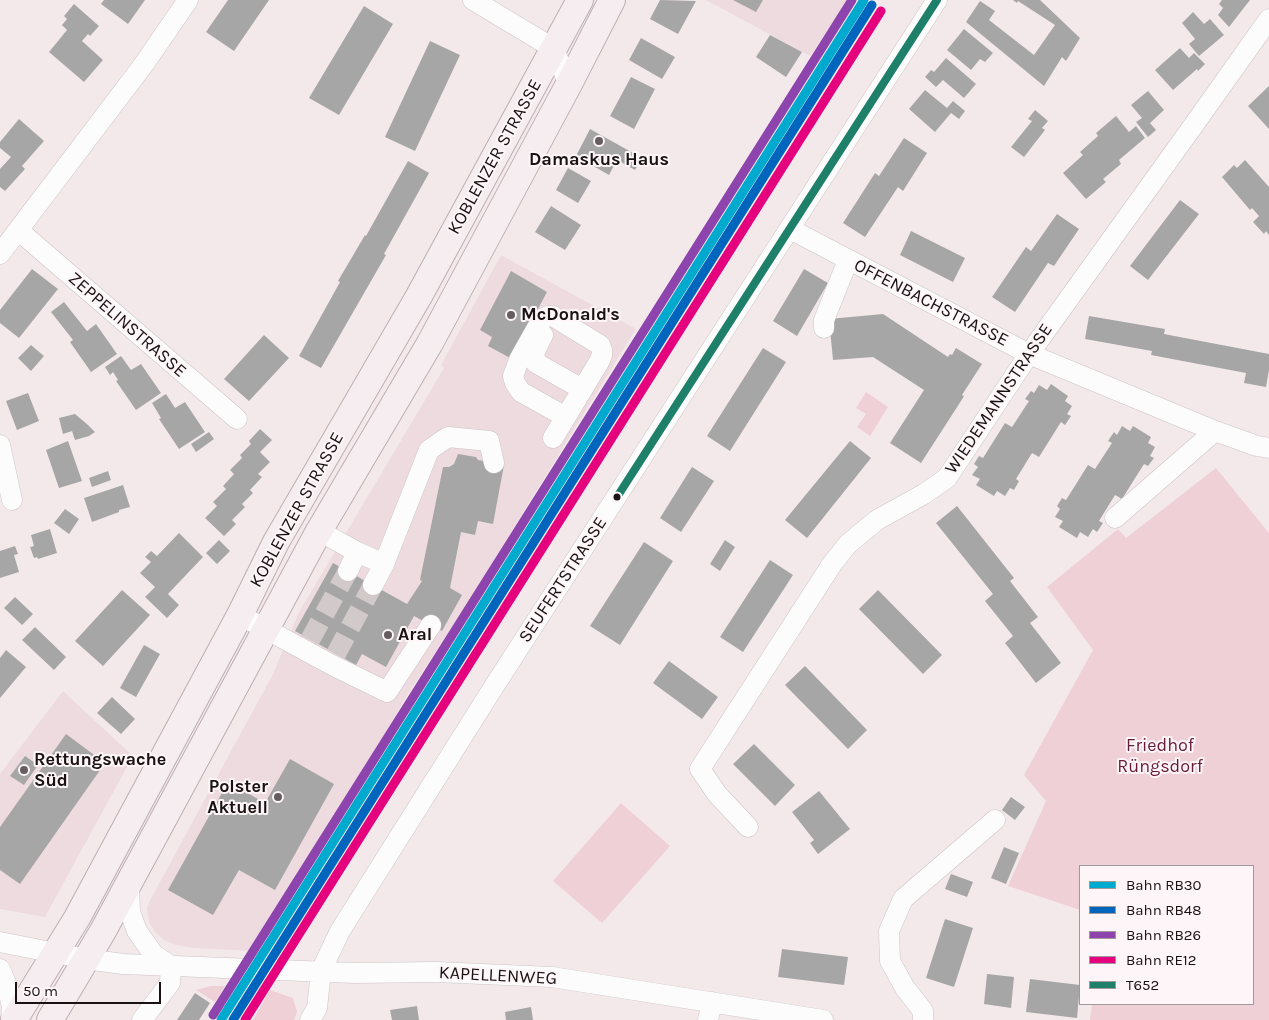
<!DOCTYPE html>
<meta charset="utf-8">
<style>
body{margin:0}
#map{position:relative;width:1269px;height:1020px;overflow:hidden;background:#f3e9eb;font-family:Karla,sans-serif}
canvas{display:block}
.legend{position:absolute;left:1079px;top:865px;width:175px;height:140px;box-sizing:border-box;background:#fdf5f7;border:1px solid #a19a9c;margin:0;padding:6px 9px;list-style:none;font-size:15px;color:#181213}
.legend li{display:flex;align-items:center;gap:10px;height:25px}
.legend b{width:25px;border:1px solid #a19a9c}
.scale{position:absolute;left:15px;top:982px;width:146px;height:22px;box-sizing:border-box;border:2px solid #181213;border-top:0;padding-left:6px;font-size:15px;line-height:18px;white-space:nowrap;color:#181213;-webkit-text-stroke:4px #fdf5f7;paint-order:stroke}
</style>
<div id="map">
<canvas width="1269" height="1020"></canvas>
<ul class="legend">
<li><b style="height:6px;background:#00a9ce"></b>Bahn RB30</li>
<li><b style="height:6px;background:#0065bd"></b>Bahn RB48</li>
<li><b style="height:6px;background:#8e44ad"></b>Bahn RB26</li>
<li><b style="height:6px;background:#e5007d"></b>Bahn RE12</li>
<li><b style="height:6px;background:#1e8069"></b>T652</li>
</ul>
<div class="scale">50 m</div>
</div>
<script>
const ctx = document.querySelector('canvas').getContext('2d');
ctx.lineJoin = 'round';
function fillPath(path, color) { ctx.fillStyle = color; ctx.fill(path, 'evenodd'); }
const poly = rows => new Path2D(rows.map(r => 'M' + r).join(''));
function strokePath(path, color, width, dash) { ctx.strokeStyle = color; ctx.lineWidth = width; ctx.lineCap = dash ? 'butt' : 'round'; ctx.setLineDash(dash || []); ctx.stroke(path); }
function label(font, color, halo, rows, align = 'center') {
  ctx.font = font + ' Karla,sans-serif'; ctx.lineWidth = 4; ctx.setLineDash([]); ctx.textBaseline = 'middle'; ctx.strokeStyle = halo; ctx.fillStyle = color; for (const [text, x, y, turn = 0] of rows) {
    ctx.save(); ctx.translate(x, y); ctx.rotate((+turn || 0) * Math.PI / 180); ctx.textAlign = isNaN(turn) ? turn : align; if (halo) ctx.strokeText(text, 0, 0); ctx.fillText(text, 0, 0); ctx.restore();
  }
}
const built = poly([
 [706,0,848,0,810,56],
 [501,255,636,329,463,610,406,697,347,800,253,951,192,948,176,945,164,940,155,932,149,922,147,908,149,902,273,674,299,612,444,368,441,365],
 [63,691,133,756,45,917,0,909,0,774]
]);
const green = poly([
 [866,392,888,407,870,436,857,427,866,414,856,408],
 [1216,468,1269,533,1269,1020,1090,1020,1092,1004,1253,1004,1253,866,1080,866,1080,910,1008,886,1046,801,1024,775,1093,650,1047,587,1118,529,1126,538],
 [621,803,670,846,602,923,553,881],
 [211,986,225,986,215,1002,196,990],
 [270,990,293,998,297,1012,294,1020,253,1020]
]);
const building = poly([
 [104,0,145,0,128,24,101,4],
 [228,0,269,0,234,51,206,32],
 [660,0,696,1,678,34,650,19],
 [733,0,763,0,756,12],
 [1013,0,1040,0,1080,38,1066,61,1062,57,1044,86,966,22,980,1,995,11,989,20,1034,55,1055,25,1018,1,1017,3],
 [1222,0,1250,0,1229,27,1218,15,1223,8,1219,4],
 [74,4,99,26,90,36,88,34,82,41,103,60,84,82,49,52,67,30,62,25,67,19,64,16],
 [364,6,393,24,339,115,309,98],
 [1193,12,1204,24,1210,19,1224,35,1199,56,1189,44,1195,39,1182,23],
 [964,29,993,53,985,62,980,59,971,70,947,50],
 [770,35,802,52,786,77,756,57],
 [641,38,675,57,662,79,629,60],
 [430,41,460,55,415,151,385,137],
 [1180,48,1189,58,1194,53,1205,64,1198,71,1197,69,1173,90,1155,70],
 [946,58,976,84,964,98,943,80,936,87,925,77,931,70,934,72],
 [631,77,655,89,634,129,610,116],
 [1269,86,1269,129,1248,106],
 [925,90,947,108,953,101,965,111,959,119,951,113,935,132,909,109],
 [1148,91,1164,110,1150,123,1156,130,1148,137,1136,122,1142,118,1131,105],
 [1035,110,1048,121,1042,128,1045,130,1024,157,1011,147,1032,121,1028,119],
 [1116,116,1129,132,1136,126,1145,138,1119,160,1121,164,1103,179,1106,182,1086,199,1063,173,1083,155,1080,152,1098,136,1096,133],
 [19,119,44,141,22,166,25,169,5,191,0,187,0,169,11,157,0,148,0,142],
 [590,129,642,158,635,170,617,160,609,175,576,156],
 [904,138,927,153,903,191,898,187,865,237,843,223,875,173,879,176],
 [1245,160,1269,187,1269,235,1266,231,1264,234,1253,222,1259,216,1252,208,1250,210,1222,177,1234,165,1237,168],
 [408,161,429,173,384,254,386,255,321,368,299,356,340,282,338,281,365,235,366,236],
 [568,168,591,181,578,203,556,190],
 [1180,200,1199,214,1148,280,1130,266],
 [551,206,581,225,565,250,535,232],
 [1057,214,1079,229,1054,266,1048,263,1015,312,992,297,1026,247,1031,251],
 [911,231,965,258,953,282,900,255],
 [32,269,58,289,19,338,0,323,0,310],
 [804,269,828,283,797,336,773,321],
 [511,271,547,292,516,350,514,360,488,346,492,337,480,330],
 [64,302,87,331,96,324,117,354,91,372,70,342,73,340,51,312],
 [883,314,948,357,950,354,952,355,956,348,982,364,962,395,964,396,961,401,921,463,890,443,924,390,873,357,833,360,829,319],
 [1089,316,1165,329,1164,334,1269,354,1269,370,1266,387,1244,383,1246,373,1151,355,1152,351,1085,339],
 [264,335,289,358,249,401,224,379],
 [31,345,44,356,31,371,18,358],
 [763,348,786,362,730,451,707,436],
 [121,356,131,370,141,364,161,393,136,410,116,381,118,380,113,372,110,375,105,367],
 [1051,384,1068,396,1065,401,1072,406,1067,414,1071,416,1065,425,1061,422,1039,457,1032,453,1016,479,1019,481,1014,490,1010,488,1005,496,997,491,994,496,976,485,980,479,972,475,978,467,974,464,979,456,983,458,1005,423,1012,427,1029,401,1025,399,1031,391,1034,393,1039,385,1047,390],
 [28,393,39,421,17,430,6,401],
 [166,394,175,408,185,402,205,432,179,449,159,419,161,418,152,403],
 [75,414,88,425,95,432,89,436,75,440,72,431,63,434,59,418],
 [1122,426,1130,431,1133,426,1151,437,1148,443,1155,447,1150,456,1154,458,1148,466,1144,464,1122,499,1115,495,1099,521,1103,523,1097,532,1093,529,1088,537,1080,532,1077,538,1059,527,1063,521,1055,517,1060,509,1057,506,1062,498,1066,500,1088,465,1095,469,1112,443,1108,441,1114,432,1117,435],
 [260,429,272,440,260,452,270,462,258,474,262,477,250,490,253,493,242,504,245,507,232,520,236,524,224,536,205,518,217,506,213,502,226,489,223,486,234,474,230,470,242,458,240,455,251,444,249,441],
 [209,432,214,439,196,452,191,444],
 [68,441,82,481,59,488,46,450],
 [850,441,871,458,807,538,785,520],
 [458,454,476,457,478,460,504,465,493,524,478,521,475,535,461,532,450,588,462,595,442,631,414,616,386,667,362,654,356,665,295,631,333,563,407,604,422,581,420,580,443,467,449,467,454,464],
 [692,467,714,481,681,532,660,518],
 [108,471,111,480,92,487,89,478],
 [123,485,130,507,119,510,119,512,92,522,84,498],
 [957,506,1014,578,1010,581,1038,617,1030,623,1061,663,1036,683,1005,643,1013,636,985,601,993,594,936,523],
 [65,509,79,519,69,534,54,523],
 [50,529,57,553,38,559,37,557,34,558,30,547,34,546,31,535],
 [179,533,203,557,168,594,179,605,167,618,145,597,155,587,140,573,151,562,145,557,151,551,157,556],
 [219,540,230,551,217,564,206,553],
 [725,540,735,547,720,571,710,564],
 [644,542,673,561,620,645,590,626],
 [15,546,18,554,14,555,19,572,0,578,0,551],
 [770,560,793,575,743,652,720,637],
 [122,590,150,615,103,666,75,641],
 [878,590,942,655,923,674,859,609],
 [15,597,33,614,22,625,4,608],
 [35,627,66,657,54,670,22,640],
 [144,645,160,654,136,697,120,688],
 [6,650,26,667,0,698,0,658],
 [669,661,718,697,702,719,653,683],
 [805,666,867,730,848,749,785,685],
 [112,697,135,719,121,734,97,713],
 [66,734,105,763,20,884,0,870,0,827],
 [754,744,795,785,775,806,733,764],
 [25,756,38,765,24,785,10,776],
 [290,759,334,784,275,890,239,870,213,915,168,890,228,782,265,803],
 [819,791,850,829,818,854,810,843,814,840,792,812],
 [1011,797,1025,807,1015,820,1002,810],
 [1004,847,1019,853,1006,884,991,878],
 [951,874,973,882,967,897,945,889],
 [945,919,973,928,954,987,926,978],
 [782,949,848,957,844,985,778,977],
 [987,974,1014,977,1011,1008,984,1004],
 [1030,979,1080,985,1077,1018,1026,1012],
 [195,993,210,1003,199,1020,177,1020],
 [417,1006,419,1020,392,1020,390,1010],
 [531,1007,533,1020,506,1020,505,1012]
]);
const minorTunnel = poly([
 [310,640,348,571],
 [336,654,373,585]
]);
const minor = poly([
 [473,0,543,42,554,50,569,84],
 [790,229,1029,354,1215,431,1257,446,1269,448],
 [18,230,237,419],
 [0,254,144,64,188,0],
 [824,328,824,320,848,260],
 [543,335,534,353,536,363,582,389],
 [553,438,599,362,602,355,602,350,600,345,559,320,553,316,548,316,542,319,519,360,513,376,515,383,521,392,566,417],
 [0,445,12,500],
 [1115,518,1215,431],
 [319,531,357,552,384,564],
 [348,571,357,552],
 [373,585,384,564,429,450,448,437,489,441,494,463],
 [240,615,332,665,387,692,431,625],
 [748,827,717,794,700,769,832,564,848,544,877,520,924,494,947,478,1029,354,1193,126,1269,19],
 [129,883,130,912,137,931,154,955,171,966,170,983,142,1020],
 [0,942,86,959,123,964,355,973,436,972,552,977,823,1020],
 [0,969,8,988,12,1008,11,1020],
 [310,1020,317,1008,321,971,340,931,493,688,937,0],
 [708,1020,712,1002],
 [923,1020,923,1011,905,988,890,961,889,931,903,899,995,820]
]);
const major = poly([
 [14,1020,77,918,240,615,276,542,419,296,580,0],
 [50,1020,103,931,319,531,430,343,569,84,612,0]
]);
const bus1 = poly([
 [617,497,937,0]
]);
const rail1 = poly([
 [221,1020,864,0]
]);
const rail2 = poly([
 [233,1020,872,5]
]);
const rail3 = poly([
 [213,1015,852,0]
]);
const rail4 = poly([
 [245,1020,881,11]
]);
const markers = [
 [599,141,5,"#655d5f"],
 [511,315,5,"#655d5f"],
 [617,497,4.5,"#181213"],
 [388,635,5,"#655d5f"],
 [24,770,5,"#655d5f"],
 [278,797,5,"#655d5f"]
];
const streetNames = [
 ["KOBLENZER STRASSE",495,157,-61],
 ["OFFENBACHSTRASSE",931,303,27],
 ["ZEPPELINSTRASSE",127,325,41],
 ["WIEDEMANNSTRASSE",999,399,-56],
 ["KOBLENZER STRASSE",297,510,-61],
 ["SEUFERTSTRASSE",563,580,-57],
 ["KAPELLENWEG",498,976,3]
];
const poiNames = [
 ["Damaskus Haus",599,160,"center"],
 ["McDonald's",521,315],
 ["Aral",398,635],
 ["Rettungswache",34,760],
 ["Süd",34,781],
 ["Polster",268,787,"right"],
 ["Aktuell",268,808,"right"]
];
const parkNames = [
 ["Friedhof",1160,746],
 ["Rüngsdorf",1160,767]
];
fillPath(built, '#eedbdf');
fillPath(green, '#efd0d7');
fillPath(building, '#a7a6a7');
strokePath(minorTunnel, '#d2c9cb', 20, [20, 10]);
strokePath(minor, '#ccc4c6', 21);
strokePath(major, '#beaeb2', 28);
strokePath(minor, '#fdfcfc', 20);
strokePath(major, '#f5edef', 26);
strokePath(bus1, '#1e8069', 8);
strokePath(rail1, '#00a9ce', 9);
strokePath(rail2, '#0065bd', 9);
strokePath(rail3, '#8e44ad', 9);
strokePath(rail4, '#e5007d', 9);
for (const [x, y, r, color] of markers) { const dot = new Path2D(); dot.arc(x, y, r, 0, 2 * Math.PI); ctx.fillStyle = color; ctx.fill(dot); strokePath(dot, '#fdf5f7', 2); }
label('18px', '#181213', '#fdf5f7', streetNames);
label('bold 18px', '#181213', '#fdf5f7', poiNames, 'left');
label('18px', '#661b36', '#fdf5f7', parkNames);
</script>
